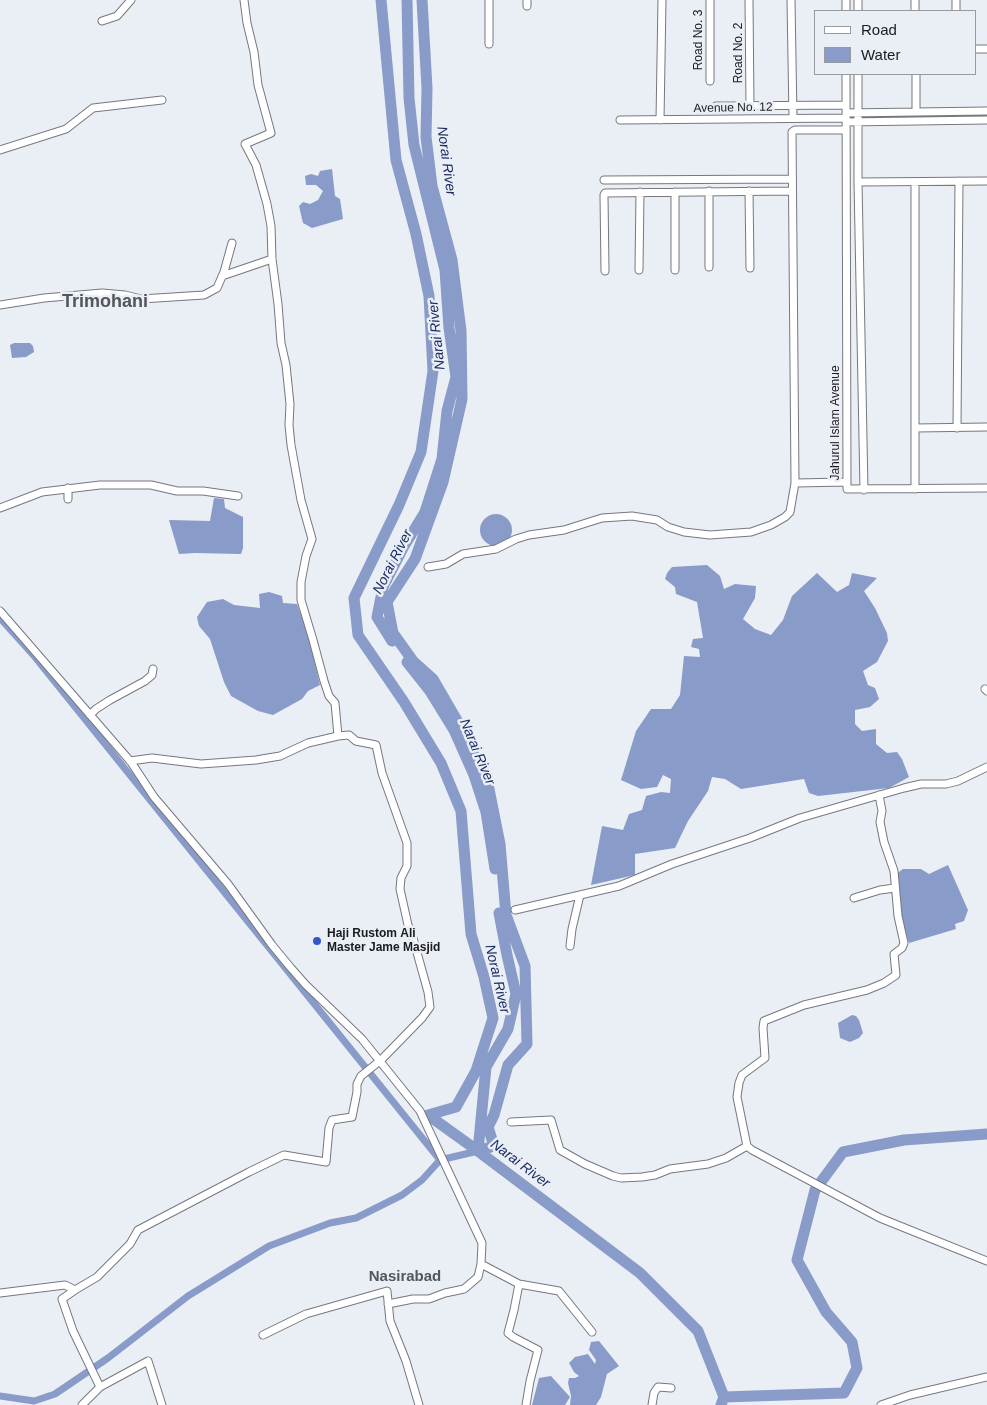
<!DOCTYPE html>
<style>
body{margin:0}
#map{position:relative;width:987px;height:1405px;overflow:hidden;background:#eaeef5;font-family:Arial,sans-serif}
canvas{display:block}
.legend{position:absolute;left:814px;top:10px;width:162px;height:65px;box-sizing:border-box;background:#eaeef5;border:1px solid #979a9f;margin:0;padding:6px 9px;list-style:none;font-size:15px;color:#1a1b1e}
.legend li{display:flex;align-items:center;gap:10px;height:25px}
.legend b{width:25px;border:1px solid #979a9f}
</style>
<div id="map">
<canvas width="987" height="1405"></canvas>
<ul class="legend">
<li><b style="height:6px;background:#fff"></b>Road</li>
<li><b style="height:14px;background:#899bc8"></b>Water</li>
</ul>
</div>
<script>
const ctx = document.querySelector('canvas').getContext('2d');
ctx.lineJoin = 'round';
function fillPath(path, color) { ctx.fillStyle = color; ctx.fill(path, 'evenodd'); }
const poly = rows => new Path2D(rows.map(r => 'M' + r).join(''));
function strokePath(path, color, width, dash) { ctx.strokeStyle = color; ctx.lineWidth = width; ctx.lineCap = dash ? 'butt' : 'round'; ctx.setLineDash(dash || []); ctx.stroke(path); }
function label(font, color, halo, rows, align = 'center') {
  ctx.font = font + ' Arial,sans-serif'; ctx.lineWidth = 5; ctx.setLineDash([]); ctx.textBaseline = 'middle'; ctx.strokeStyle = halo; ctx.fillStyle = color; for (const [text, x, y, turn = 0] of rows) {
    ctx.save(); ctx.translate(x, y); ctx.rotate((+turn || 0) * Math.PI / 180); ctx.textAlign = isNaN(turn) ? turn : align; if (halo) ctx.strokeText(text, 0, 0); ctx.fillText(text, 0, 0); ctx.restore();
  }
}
const water = poly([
 [332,169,335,196,340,199,343,219,312,228,303,223,299,206,303,202,310,204,318,200,323,191,316,185,306,185,305,176,311,174,318,176,320,171],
 [14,343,30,343,33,346,34,352,26,357,12,358,10,345],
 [214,498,224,499,225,508,243,517,243,548,241,554,195,553,179,554,169,520,210,521],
 '480 530a16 16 0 1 1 32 0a16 16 0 1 1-32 0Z',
 [707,565,720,576,724,589,735,584,756,586,755,598,743,619,755,629,771,635,783,620,792,596,817,573,837,592,849,585,852,573,877,578,864,591,875,608,887,633,888,641,877,662,863,671,868,685,875,688,879,699,870,707,855,710,855,724,862,731,876,729,876,744,887,753,897,752,902,759,909,777,889,788,818,796,809,793,804,779,741,789,725,779,712,777,708,791,688,821,675,848,635,854,635,875,591,885,602,826,623,830,629,814,642,810,646,796,661,792,670,793,671,779,663,775,657,787,641,789,621,780,636,731,651,709,671,709,680,695,684,656,700,657,699,649,691,647,693,639,703,638,697,602,676,594,675,587,665,579,667,573,672,567],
 [269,592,282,596,283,603,297,604,308,634,320,685,308,691,302,699,273,715,258,711,231,696,224,682,210,639,199,626,197,617,207,602,223,599,234,605,260,608,259,594],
 [948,865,968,910,964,921,955,924,956,929,909,943,899,911,900,893,896,874,903,869,921,869,929,874],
 [852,1015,856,1016,859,1020,863,1033,859,1038,850,1042,840,1038,838,1023],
 [599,1341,619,1366,607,1374,601,1397,596,1405,570,1405,571,1396,568,1383,569,1378,575,1378,579,1376,574,1372,569,1363,575,1357,588,1354,595,1364,596,1360,589,1350,591,1342],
 [551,1376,570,1397,565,1405,532,1405,539,1378]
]);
const canal = poly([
 [0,618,35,657,440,1160],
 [0,1396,34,1401,55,1394,108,1358,188,1296,269,1246,330,1223,356,1218,402,1195,422,1180,440,1160,478,1151]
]);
const river = poly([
 [381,0,396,160,416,234,429,296,433,371,421,452,399,505,354,598,358,635,404,702,441,763,461,811,471,934,484,977,493,1018,476,1071,456,1107,428,1115,478,1151,494,1146,488,1127,494,1115,508,1065,527,1044,525,966,506,915,500,844,488,784,462,729,433,679,413,661,393,633,387,602,415,559,443,482,462,399,461,331,452,260,432,186,426,137,427,88,422,0],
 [392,641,377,617,383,587,403,548,425,512,442,459,447,411,456,377,449,328,445,270,414,145,409,98,407,0],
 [407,662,430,691,454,730,474,775,486,812,495,869],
 [499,913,507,955,516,994,508,1029,486,1067,478,1151,640,1273,698,1331,724,1397,721,1405],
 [724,1397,844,1393,857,1368,852,1342,826,1312,797,1260,815,1190,843,1152,904,1140,987,1134]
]);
const minor = poly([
 [489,0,489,44],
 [527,0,527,6],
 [710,0,710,81],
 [749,0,750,106],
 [791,0,793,118],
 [915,0,915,11],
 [956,0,956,11],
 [846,11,846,0],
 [858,11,858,0],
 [102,21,117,16,131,0],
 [976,49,987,49],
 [846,74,847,489,987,488],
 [858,74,858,182,864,490],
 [916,74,916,112],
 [716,106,846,105],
 [846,113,987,111],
 [620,120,846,118],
 [660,120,662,0],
 [846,122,987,120],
 [0,150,66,129,93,108,162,100],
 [604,180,792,179],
 [858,182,987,181],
 [915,182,915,489],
 [709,191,709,267],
 [749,191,750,268],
 [675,192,675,270],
 [639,270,640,192],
 [605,271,604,195,605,193,791,191],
 [222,276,272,259],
 [0,305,44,298,102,293,125,295,141,299,204,295,217,288,224,272,232,243],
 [915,428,987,427],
 [957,428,959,181],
 [795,483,847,482],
 [68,488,68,499],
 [0,508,42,492,100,485,151,485,177,491,203,491,238,496],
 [428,567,446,564,463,554,496,549,516,539,529,535,564,530,602,518,632,516,657,520,668,527,684,532,710,535,751,532,771,525,785,517,790,512,795,483,792,132,795,130,846,130],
 [0,611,131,762,154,797,228,884,272,945,291,968,306,985,362,1039,420,1111,482,1243,481,1264,478,1277,464,1289,445,1293,429,1299,413,1299,388,1304],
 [985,689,987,691],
 [90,715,96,709,110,700,145,681,152,675,153,669],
 [130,761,152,758,201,764,256,760,280,756,308,743,338,736],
 [854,898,880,890,895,888],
 [515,910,619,886,672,864,750,838,800,818,904,788,921,784,946,784,958,781,987,767],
 [570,946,572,929,580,895],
 [511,1122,551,1120,560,1150,585,1164,613,1176,621,1178,642,1177,655,1175,670,1169,708,1164,726,1158,747,1146,752,1150,880,1218,987,1261],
 [747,1146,737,1097,739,1083,742,1075,765,1058,763,1028,764,1021,804,1005,867,990,884,983,896,975,894,954,902,948,904,943,898,916,894,871,884,842,880,822,882,811,879,795],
 [481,1264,519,1284,514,1310,508,1333,513,1337,538,1350,530,1381,526,1405],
 [519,1284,559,1291,592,1332],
 [75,1290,97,1277,130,1244,138,1230,249,1172,284,1155,326,1162,329,1128,332,1120,352,1117,357,1092,357,1084,361,1076,381,1060,422,1018,430,1007,428,992,411,931,408,925,400,889,401,878,407,866,407,843,382,773,376,745,356,741,349,735,338,736,335,703,329,696,324,681,313,640,301,600,301,582,306,556,312,539,301,500,291,445,289,425,290,404,286,365,281,343,278,304,272,259,271,226,267,204,256,165,245,144,271,133,258,85,254,52,247,23,244,0],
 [0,1293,65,1285,75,1290,62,1299,73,1331,100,1387,148,1361,162,1405],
 [263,1335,306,1314,387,1291,390,1321,406,1361,419,1405],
 [82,1405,100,1387],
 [652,1405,654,1393,658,1387,671,1388],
 [881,1405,910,1395,987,1377]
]);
const markers = [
 [317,941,5,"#3757c8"]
];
const streetNames = [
 ["Road No. 3",699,40,-90],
 ["Road No. 2",739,53,-90],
 ["Avenue No. 12",733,108,-1],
 ["Jahurul Islam Avenue",836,423,-90]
];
const poiNames = [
 ["Haji Rustom Ali",327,934],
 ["Master Jame Masjid",327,948]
];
const waterNames = [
 ["Norai River",446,161,82],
 ["Narai River",437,335,-96],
 ["Norai River",393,562,-63],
 ["Narai River",477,752,67],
 ["Norai River",497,979,77],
 ["Narai River",520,1164,37]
];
const quarterNames = [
 ["Nasirabad",405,1277]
];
const districtNames = [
 ["Trimohani",105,302]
];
fillPath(water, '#899bc8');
strokePath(canal, '#899bc8', 7);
strokePath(river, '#899bc8', 11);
strokePath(minor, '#75787f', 9);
strokePath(minor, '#fff', 7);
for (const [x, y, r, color] of markers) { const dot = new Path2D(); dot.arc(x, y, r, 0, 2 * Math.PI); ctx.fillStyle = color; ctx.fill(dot); strokePath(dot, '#eaeef5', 2); }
label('12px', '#1a1b1e', '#eaeef5', streetNames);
label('bold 12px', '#1a1b1e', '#eaeef5', poiNames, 'left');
label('italic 14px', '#1b2c63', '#eaeef5', waterNames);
label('bold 15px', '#53565c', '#eaeef5', quarterNames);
label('bold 18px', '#53565c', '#eaeef5', districtNames);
</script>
